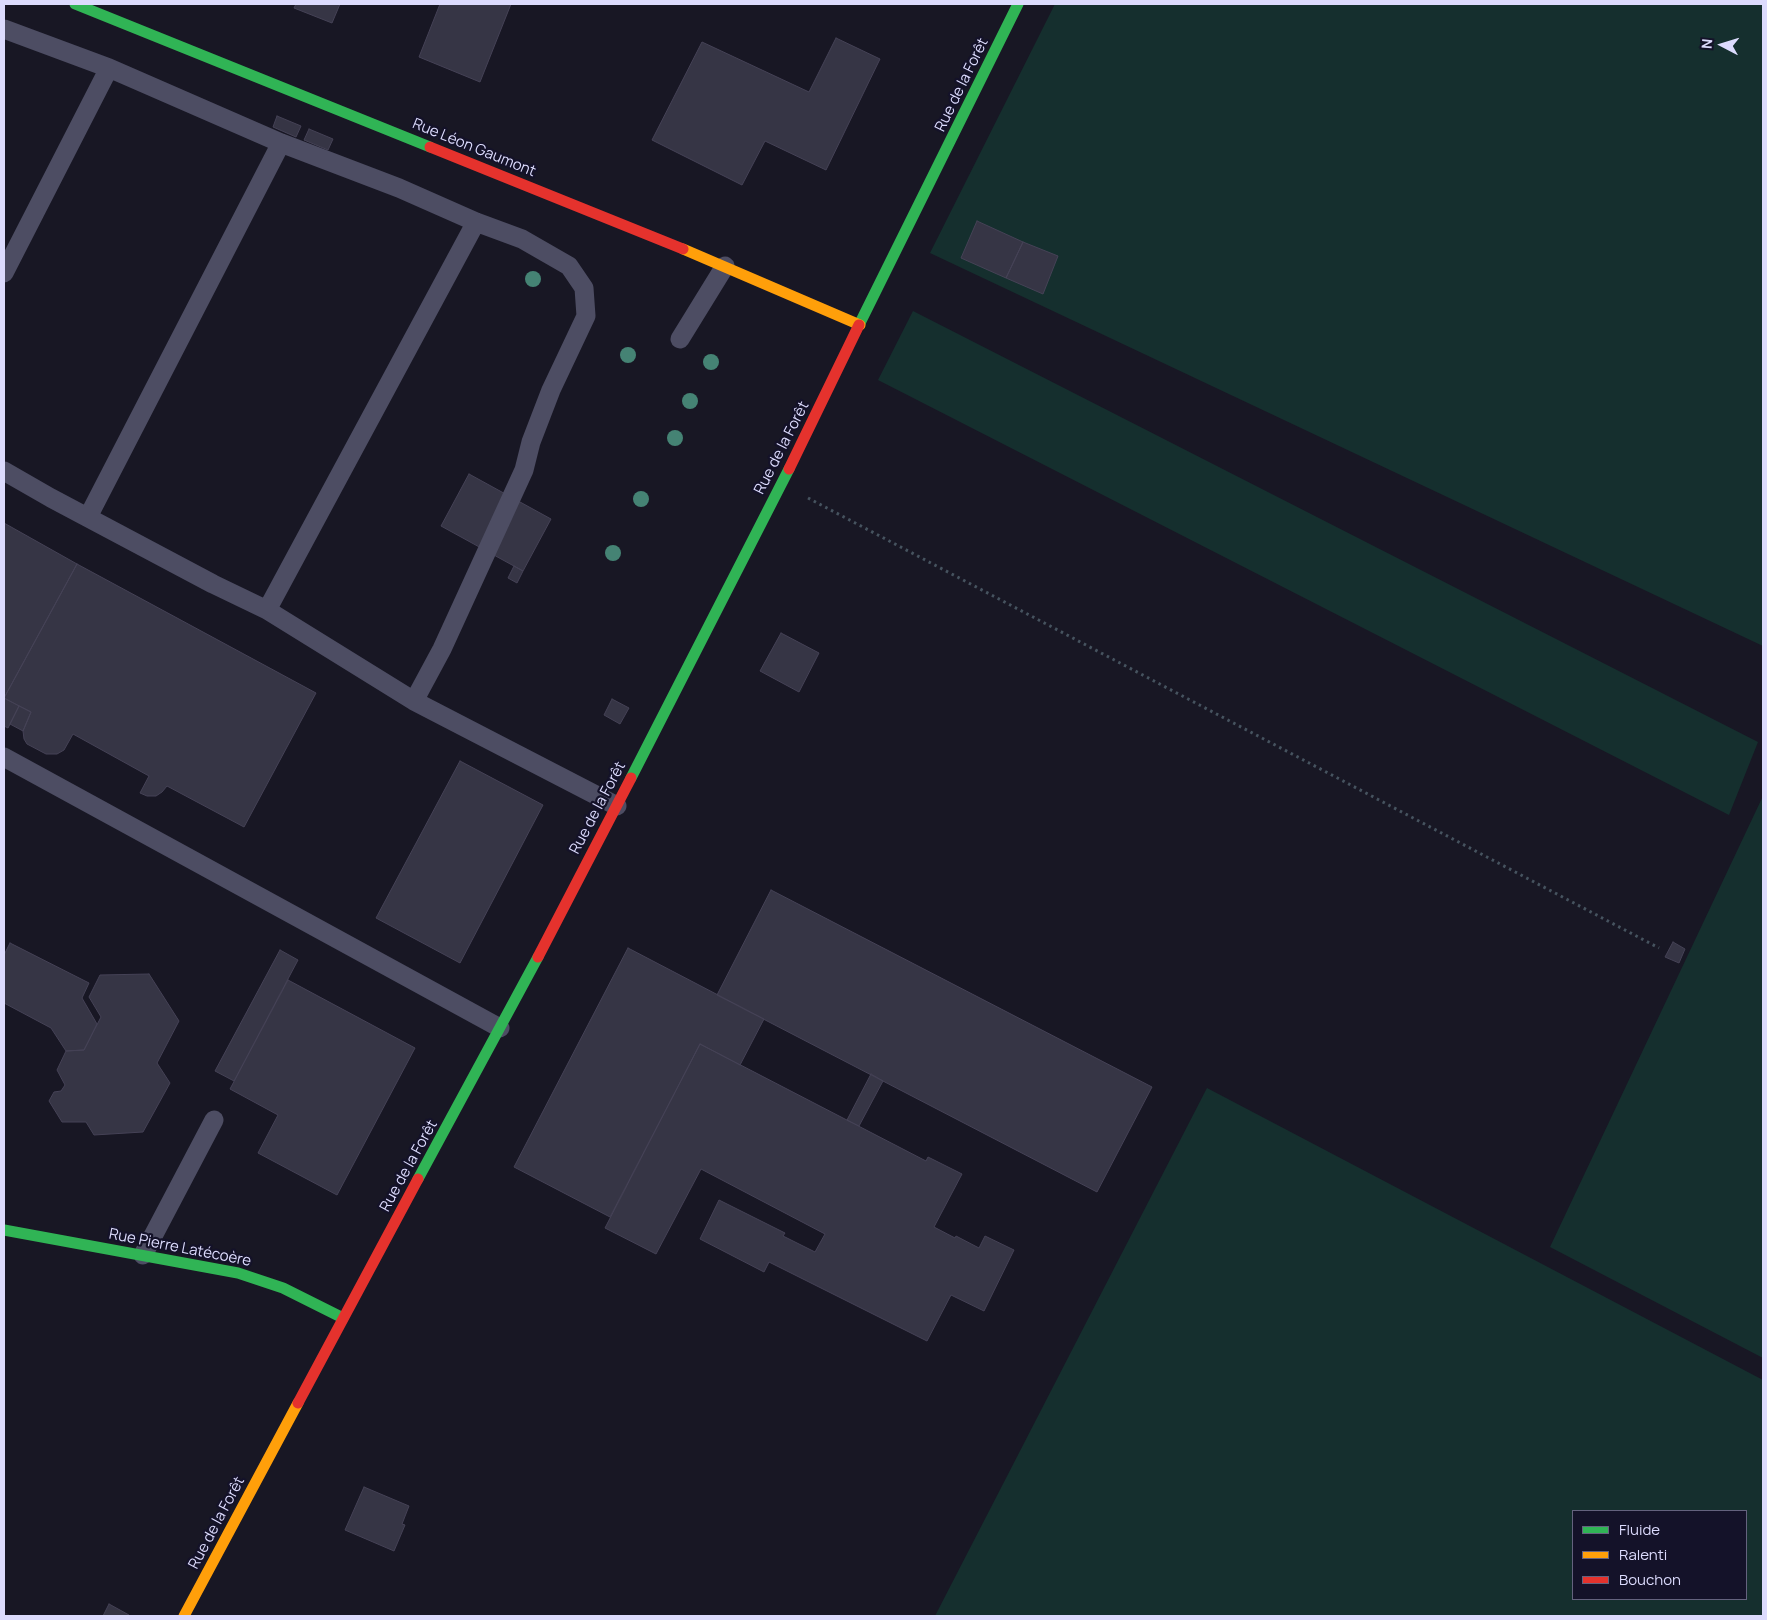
<!DOCTYPE html>
<meta charset="utf-8">
<style>
body{margin:0}
#map{position:relative;width:1767px;height:1620px;overflow:hidden;background:#181724;font-family:Manrope,sans-serif}
canvas{display:block}
.frame{position:absolute;inset:0;border:5px solid #dcdbfd;pointer-events:none}
.legend{position:absolute;left:1572px;top:1510px;width:175px;height:90px;box-sizing:border-box;background:#141229;border:1px solid #64627e;margin:0;padding:6px 9px;list-style:none;font-size:15px;color:#dcdbfd}
.legend li{display:flex;align-items:center;gap:10px;height:25px}
.legend b{width:25px;border:1px solid #64627e}
.north{position:absolute;left:1697px;top:20px;width:50px;height:50px;-webkit-text-stroke:4px #141229;paint-order:stroke;rotate:275deg;font-size:14px;font-weight:700;line-height:20px;text-align:center;color:#dcdbfd}
.north::after{content:'';display:block;margin:auto;width:18px;height:22px;background:#dcdbfd;clip-path:polygon(50% 0,100% 100%,50% 72%,0 100%)}
</style>
<div id="map">
<canvas width="1767" height="1620"></canvas>
<div class="frame"></div>
<ul class="legend">
<li><b style="height:6px;background:#30b455"></b>Fluide</li>
<li><b style="height:6px;background:#ff9f0a"></b>Ralenti</li>
<li><b style="height:6px;background:#e5322d"></b>Bouchon</li>
</ul>
<div class="north">N</div>
</div>
<script>
const ctx = document.querySelector('canvas').getContext('2d');
ctx.lineJoin = 'round';
function fillPath(path, color) { ctx.fillStyle = color; ctx.fill(path, 'evenodd'); }
const poly = rows => new Path2D(rows.map(r => 'M' + r).join(''));
function strokePath(path, color, width, dash) { ctx.strokeStyle = color; ctx.lineWidth = width; ctx.lineCap = dash ? 'butt' : 'round'; ctx.setLineDash(dash || []); ctx.stroke(path); }
function label(font, color, halo, rows, align = 'center') {
  ctx.font = font + ' Manrope,sans-serif'; ctx.lineWidth = 4.5; ctx.setLineDash([]); ctx.textBaseline = 'middle'; ctx.strokeStyle = halo; ctx.fillStyle = color; for (const [text, x, y, turn = 0] of rows) {
    ctx.save(); ctx.translate(x, y); ctx.rotate((+turn || 0) * Math.PI / 180); ctx.textAlign = isNaN(turn) ? turn : align; if (halo) ctx.strokeText(text, 0, 0); ctx.fillText(text, 0, 0); ctx.restore();
  }
}
const green = poly([
 [1055,4,1763,4,1763,646,930,253],
 [913,311,1758,742,1729,815,878,380],
 [1763,796,1763,1358,1550,1247],
 [1207,1088,1763,1380,1763,1616,935,1616],
 [1573,1511,1746,1511,1746,1599,1573,1599]
]);
const building = poly([
 [296,4,340,4,332,23,294,8,296,4],
 [440,4,511,4,480,82,419,57,440,4],
 [836,38,880,59,826,170,765,141,742,185,652,140,702,42,809,92,836,38],
 [277,116,301,126,296,137,273,127,277,116],
 [309,129,333,139,328,150,304,140,309,129],
 [977,221,1023,242,1006,278,961,258,977,221],
 [1023,242,1058,256,1043,294,1006,278,1023,242],
 [469,474,551,519,523,571,441,526,469,474],
 [4,523,77,564,4,698,4,523],
 [77,564,316,693,244,827,167,786,162,792,156,796,147,796,140,793,149,776,73,734,64,750,57,754,46,754,27,744,24,739,23,731,31,712,4,698,77,564],
 [514,566,523,571,517,583,508,578,514,566],
 [781,633,819,653,799,692,760,671,781,633],
 [4,698,19,706,8,728,4,726,4,698],
 [612,699,629,708,620,724,604,715,612,699],
 [19,706,31,712,23,731,10,724,19,706],
 [460,761,543,805,460,963,376,918,460,761],
 [771,890,1152,1087,1097,1192,717,995,771,890],
 [1673,942,1685,949,1679,963,1665,957,1673,942],
 [10,943,89,983,82,998,97,1024,84,1050,66,1051,51,1028,4,1003,4,955,10,943],
 [628,948,764,1019,740,1065,700,1044,610,1217,514,1167,628,948],
 [280,950,298,960,234,1081,215,1071,280,950],
 [149,974,179,1021,157,1063,170,1083,143,1132,94,1135,86,1122,62,1122,49,1101,54,1092,61,1091,65,1085,57,1070,66,1051,84,1050,101,1017,89,997,100,975,149,974],
 [288,980,415,1048,337,1195,258,1153,278,1115,230,1089,288,980],
 [700,1044,926,1161,928,1157,962,1174,934,1227,955,1238,956,1236,979,1248,985,1236,1014,1250,984,1311,951,1295,927,1341,769,1262,764,1272,700,1239,719,1200,785,1233,783,1236,815,1252,825,1234,701,1169,656,1254,605,1228,700,1044],
 [871,1074,883,1081,859,1126,847,1120,871,1074],
 [364,1487,409,1506,402,1524,405,1525,394,1551,345,1530,364,1487],
 [109,1604,129,1615,128,1616,103,1616,109,1604]
]);
const path = poly([
 [808,498,1659,948]
]);
const lane = poly([
 [4,29,109,68,281,143,399,188,476,222,522,239,569,266,584,288,586,316,551,390,531,442,524,470,442,649,414,701],
 [4,273,109,68],
 [680,339,725,266],
 [4,471,51,498,213,584,267,610,414,701,617,806],
 [88,517,281,143],
 [267,610,476,222],
 [4,757,500,1028],
 [143,1255,214,1120]
]);
const fast = poly([
 [75,4,430,147],
 [859,325,1018,4],
 [631,778,789,469],
 [418,1179,538,957],
 [4,1230,238,1273,283,1288,343,1318]
]);
const slow = poly([
 [683,249,860,325],
 [184,1616,298,1403]
]);
const jam = poly([
 [430,147,683,249],
 [789,469,859,325],
 [538,957,631,778],
 [298,1403,418,1179]
]);
const trees = [
 [533,279],
 [628,355],
 [711,362],
 [690,401],
 [675,438],
 [641,499],
 [613,553]
];
const streetNames = [
 ["Rue de la Forêt",962,85,-64],
 ["Rue Léon Gaumont",474,148,22],
 ["Rue de la Forêt",782,448,-63],
 ["Rue de la Forêt",598,808,-62],
 ["Rue de la Forêt",409,1166,-61],
 ["Rue Pierre Latécoère",180,1248,11],
 ["Rue de la Forêt",217,1523,-62]
];
fillPath(green, '#152f2e');
fillPath(building, '#363545');
strokePath(building, '#454256', 1);
strokePath(path, '#46535f', 3, [2.5, 4]);
strokePath(lane, '#4d4d63', 19);
strokePath(fast, '#30b455', 11);
strokePath(slow, '#ff9f0a', 11);
strokePath(jam, '#e5322d', 11);
ctx.fillStyle = '#458374';
for (const [x, y] of trees) { ctx.beginPath(); ctx.arc(x, y, 8, 0, 2 * Math.PI); ctx.fill(); }
label('15px', '#dcdbfd', '#141229', streetNames);
</script>
